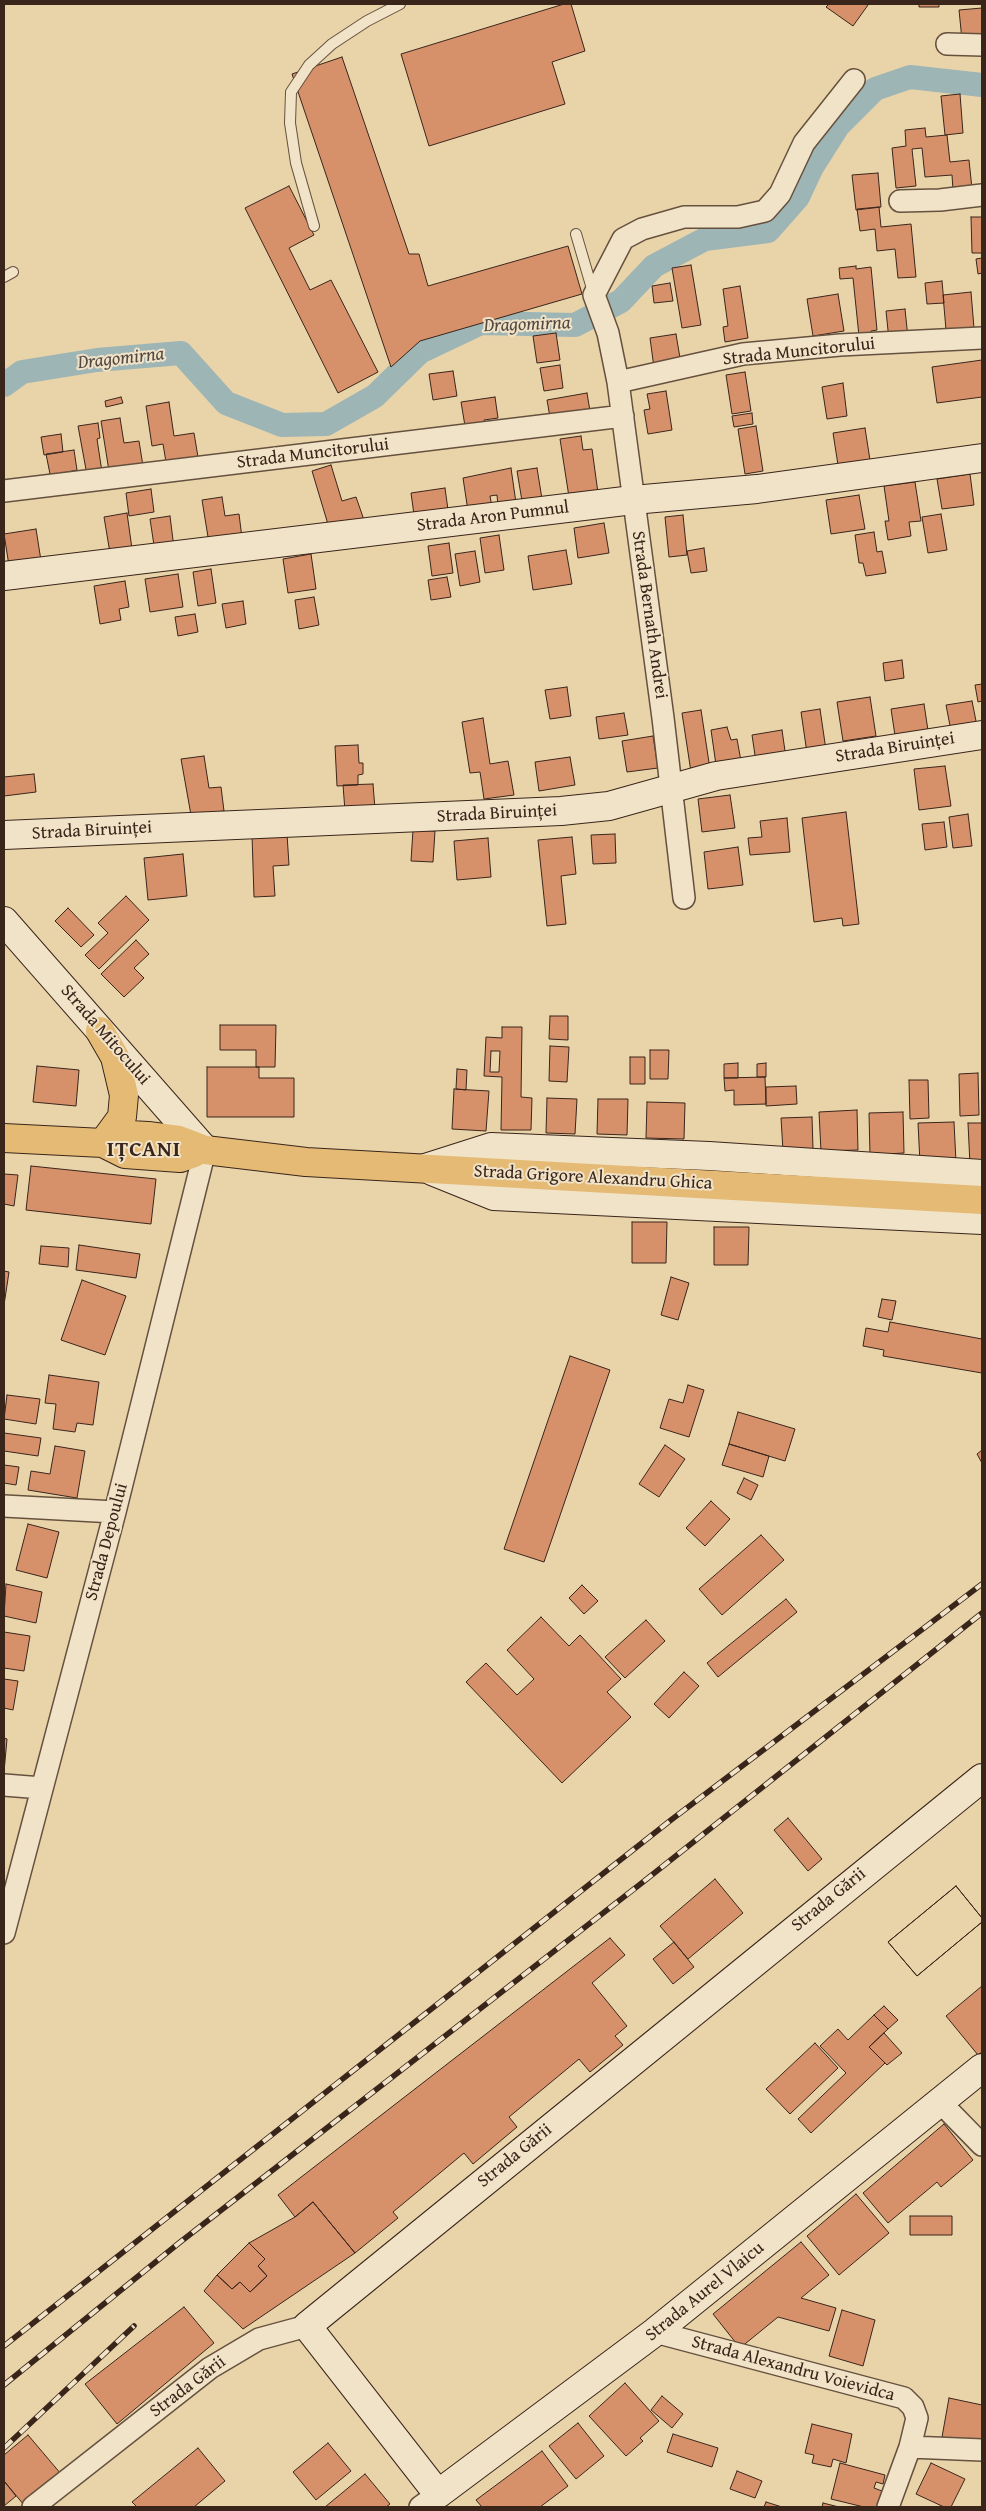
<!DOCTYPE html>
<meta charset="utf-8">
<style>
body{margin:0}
#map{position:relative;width:986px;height:2511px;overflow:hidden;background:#e9d4aa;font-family:"Gentium Book Plus",serif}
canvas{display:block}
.frame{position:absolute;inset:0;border:5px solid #3a251b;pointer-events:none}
</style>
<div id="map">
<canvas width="986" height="2511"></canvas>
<div class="frame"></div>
</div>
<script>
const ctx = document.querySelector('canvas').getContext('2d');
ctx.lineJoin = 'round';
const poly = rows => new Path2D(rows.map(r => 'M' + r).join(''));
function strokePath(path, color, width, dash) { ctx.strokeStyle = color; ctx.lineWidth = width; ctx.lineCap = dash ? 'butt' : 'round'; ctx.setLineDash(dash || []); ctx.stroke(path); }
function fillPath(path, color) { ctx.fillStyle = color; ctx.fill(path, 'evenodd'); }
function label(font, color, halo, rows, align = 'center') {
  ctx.font = font + ' "Gentium Book Plus",serif'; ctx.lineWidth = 4; ctx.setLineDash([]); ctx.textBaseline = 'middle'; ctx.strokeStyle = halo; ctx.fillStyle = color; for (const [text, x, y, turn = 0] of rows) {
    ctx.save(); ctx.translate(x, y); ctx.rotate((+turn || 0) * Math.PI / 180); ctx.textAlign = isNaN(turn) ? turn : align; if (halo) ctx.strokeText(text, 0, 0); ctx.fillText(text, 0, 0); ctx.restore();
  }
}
const canal = poly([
 [4,385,22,372,97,360,181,353,226,403,282,425,326,424,375,396,420,352,481,323,575,325,621,301,654,266,705,239,768,231,798,197,812,167,838,126,875,89,910,77,982,85]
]);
const building = poly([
 [564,4,571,4,585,51,552,62,565,104,429,146,401,54,564,4],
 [829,4,865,4,868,5,853,26,826,7,829,4],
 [919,4,939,4,939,7,919,7,919,4],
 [982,8,982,38,962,40,959,10,982,8],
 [342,57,409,254,419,254,428,286,568,246,582,294,420,341,391,367,292,74,342,57],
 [960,94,963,133,945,135,941,96,960,94],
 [925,128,926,137,947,135,950,162,969,160,972,189,953,190,952,175,925,177,922,148,912,149,916,186,896,188,892,148,906,146,905,130,925,128],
 [878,173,881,207,856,210,852,175,878,173],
 [289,186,314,235,289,248,310,290,331,280,378,372,338,393,245,208,289,186],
 [879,207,881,227,911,224,916,277,898,278,895,249,877,251,875,229,860,231,857,209,879,207],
 [971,217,982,217,982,253,972,253,971,217],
 [982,258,982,273,978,274,976,259,982,258],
 [691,265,701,325,682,328,672,268,691,265],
 [856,266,856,269,871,267,877,330,871,331,871,335,859,336,853,278,840,279,839,268,856,266],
 [942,281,944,303,927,304,925,283,942,281],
 [670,283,673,301,654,303,652,286,670,283],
 [740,286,748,338,725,342,723,327,728,326,723,289,740,286],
 [971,292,974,328,946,330,943,295,971,292],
 [838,294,844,331,813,336,807,299,838,294],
 [905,309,908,338,889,340,886,311,905,309],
 [556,333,560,360,537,363,533,336,556,333],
 [676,334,681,364,654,368,650,338,676,334],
 [982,360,982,397,937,403,932,367,982,360],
 [560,365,563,388,544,391,540,368,560,365],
 [453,371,457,396,433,400,429,374,453,371],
 [745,372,751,411,732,414,726,375,745,372],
 [843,383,847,416,827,419,822,387,843,383],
 [666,391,672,430,648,434,644,410,650,409,647,394,666,391],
 [587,393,591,417,551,423,547,400,587,393],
 [121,397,123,403,106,407,105,401,121,397],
 [495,397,498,418,484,420,486,429,466,432,461,402,495,397],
 [169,402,174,436,194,433,199,463,167,468,163,444,152,446,146,406,169,402],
 [752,413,753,424,734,427,732,416,752,413],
 [120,418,124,443,139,441,143,466,109,471,101,421,120,418],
 [98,423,100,438,97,439,102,472,87,475,78,426,98,423],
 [756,426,763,471,745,474,738,429,756,426],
 [865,428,870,460,838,465,833,433,865,428],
 [61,434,63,452,44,455,41,437,61,434],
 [581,436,583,450,592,449,598,493,569,497,560,439,581,436],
 [74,450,77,470,63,473,63,477,51,479,46,454,74,450],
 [331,465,342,501,356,497,364,520,330,531,312,471,331,465],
 [511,468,516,503,498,506,497,495,490,496,492,507,468,511,463,478,511,468],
 [537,468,542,499,522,501,517,471,537,468],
 [970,474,974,505,942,509,937,479,970,474],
 [915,482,921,521,909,522,911,536,888,540,885,521,889,521,884,486,915,482],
 [445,488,449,517,415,522,411,493,445,488],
 [151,489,154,512,129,516,126,493,151,489],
 [859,495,865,529,831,534,826,500,859,495],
 [222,497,225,516,239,514,242,538,209,543,202,500,222,497],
 [127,513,133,556,111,559,104,517,127,513],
 [941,514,947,550,928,553,922,517,941,514],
 [683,515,687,555,669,557,665,517,683,515],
 [170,516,174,548,155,552,150,519,170,516],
 [604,523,609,553,578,558,574,528,604,523],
 [36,529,42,567,10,572,4,534,36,529],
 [874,532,877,552,882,551,886,573,866,576,863,563,859,563,855,535,874,532],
 [499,535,504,570,485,573,480,538,499,535],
 [449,543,453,573,432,576,428,546,449,543],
 [704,548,707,571,691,573,687,551,704,548],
 [566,550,572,584,533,590,528,556,566,550],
 [475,551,480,582,460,586,455,554,475,551],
 [311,554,316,589,288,593,283,559,311,554],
 [211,569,216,603,198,606,193,572,211,569],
 [178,574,183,607,150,612,145,579,178,574],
 [447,577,451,597,431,600,428,580,447,577],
 [125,581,129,607,119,609,121,620,100,624,94,586,125,581],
 [314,597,319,625,299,629,295,600,314,597],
 [243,601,246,624,226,628,222,604,243,601],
 [195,614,198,632,178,636,175,617,195,614],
 [902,660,904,678,885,681,883,663,902,660],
 [982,684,982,701,978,702,975,685,982,684],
 [567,687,571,716,550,719,545,690,567,687],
 [870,697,876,736,843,741,837,702,870,697],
 [972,701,977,726,951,731,946,705,972,701],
 [924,704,929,737,896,742,891,709,924,704],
 [820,709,826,750,807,753,801,712,820,709],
 [701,710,710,769,691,772,682,713,701,710],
 [624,713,628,735,599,739,596,717,624,713],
 [483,718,490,764,508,761,514,795,484,799,480,772,470,773,462,722,483,718],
 [727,727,731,740,737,739,741,761,716,765,711,730,727,727],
 [782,730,786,758,756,762,752,735,782,730],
 [653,736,658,768,627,772,622,741,653,736],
 [358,745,359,763,363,763,363,774,358,775,358,785,337,786,335,746,358,745],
 [204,756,209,788,221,787,224,811,191,815,181,759,204,756],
 [570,757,575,785,539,791,535,762,570,757],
 [945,766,951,806,919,810,914,769,945,766],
 [34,774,36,792,4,796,4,777,34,774],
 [373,784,375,809,345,811,343,785,373,784],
 [730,795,735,828,702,832,698,799,730,795],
 [846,812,859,924,843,926,842,918,814,922,802,818,846,812],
 [968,814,972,846,953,848,949,817,968,814],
 [787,818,790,852,750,855,748,838,762,837,760,821,787,818],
 [944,822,947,847,925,850,922,824,944,822],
 [413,830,435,831,433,862,411,861,413,830],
 [287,834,289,865,273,866,275,896,254,897,252,835,287,834],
 [615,834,616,863,593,864,591,835,615,834],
 [572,837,576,874,561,876,566,924,547,926,538,840,572,837],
 [488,838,491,877,457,880,454,841,488,838],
 [738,847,743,885,708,889,704,852,738,847],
 [183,854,187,896,148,900,144,858,183,854],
 [126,896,149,920,99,969,85,955,108,933,98,923,126,896],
 [68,908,94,935,81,947,55,921,68,908],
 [136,940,149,954,134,968,144,978,124,997,101,974,136,940],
 [550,1016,568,1016,568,1040,549,1039,550,1016],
 [220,1025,276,1025,275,1067,256,1067,256,1050,220,1050,220,1025],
 [502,1027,522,1027,521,1097,532,1098,531,1130,501,1130,502,1077,484,1076,486,1037,502,1038,502,1027],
 [550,1046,569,1047,567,1082,549,1081,550,1046],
 [650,1050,669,1050,668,1079,650,1079,650,1050],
 [491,1051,500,1051,499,1072,490,1072,491,1051],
 [630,1057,645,1057,645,1084,630,1084,630,1057],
 [738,1063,738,1078,724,1078,724,1064,738,1063],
 [766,1063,766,1077,757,1077,757,1064,766,1063],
 [37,1066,79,1070,76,1106,33,1102,37,1066],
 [207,1067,259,1067,259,1078,294,1078,294,1117,207,1117,207,1067],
 [457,1069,467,1070,466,1090,456,1089,457,1069],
 [978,1073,979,1115,960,1116,959,1074,978,1073],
 [765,1077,766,1104,734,1105,734,1090,725,1091,724,1078,765,1077],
 [909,1080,928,1080,929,1118,910,1119,909,1080],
 [796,1086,797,1104,766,1106,766,1087,796,1086],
 [454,1089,489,1091,486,1131,452,1129,454,1089],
 [547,1098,577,1099,575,1134,546,1133,547,1098],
 [598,1099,628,1099,627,1135,597,1134,598,1099],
 [647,1102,685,1103,684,1139,646,1138,647,1102],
 [857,1110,858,1150,821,1151,819,1112,857,1110],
 [903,1112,904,1153,870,1155,869,1113,903,1112],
 [812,1117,813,1149,783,1151,781,1118,812,1117],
 [954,1122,956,1162,920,1163,918,1123,954,1122],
 [968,1123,982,1123,982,1164,970,1165,968,1123],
 [31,1166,156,1179,151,1224,26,1210,31,1166],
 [4,1174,18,1175,14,1206,4,1204,4,1174],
 [632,1222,667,1222,666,1263,632,1263,632,1222],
 [714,1227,749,1227,748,1265,714,1265,714,1227],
 [79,1245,140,1254,136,1278,76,1270,79,1245],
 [41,1246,69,1248,68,1267,39,1264,41,1246],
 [4,1271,9,1272,4,1305,4,1271],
 [671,1277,689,1283,678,1320,661,1315,671,1277],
 [82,1280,126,1296,105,1355,61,1340,82,1280],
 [882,1299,896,1301,892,1320,878,1317,882,1299],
 [890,1322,982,1339,982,1373,883,1356,884,1350,863,1346,866,1328,888,1332,890,1322],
 [570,1356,610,1370,544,1562,504,1549,570,1356],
 [49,1375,99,1382,93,1425,77,1423,75,1432,53,1429,56,1404,45,1403,49,1375],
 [688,1385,704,1390,689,1437,660,1428,669,1399,683,1403,688,1385],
 [7,1395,40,1399,36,1424,4,1419,7,1395],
 [738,1412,795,1429,785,1461,729,1444,738,1412],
 [4,1433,41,1438,38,1456,4,1451,4,1433],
 [729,1444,769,1456,763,1477,722,1465,729,1444],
 [665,1445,685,1459,659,1497,639,1484,665,1445],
 [55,1446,85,1451,77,1498,28,1490,31,1471,50,1474,55,1446],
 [982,1450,982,1463,977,1454,982,1450],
 [4,1465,19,1467,16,1485,4,1483,4,1465],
 [744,1478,758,1485,751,1500,737,1493,744,1478],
 [711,1501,730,1519,705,1546,686,1528,711,1501],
 [28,1524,59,1532,47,1578,16,1570,28,1524],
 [761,1535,784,1560,722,1615,699,1589,761,1535],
 [6,1584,42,1592,36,1623,4,1616,6,1584],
 [582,1585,598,1601,584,1614,569,1598,582,1585],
 [786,1599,797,1612,718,1677,707,1663,786,1599],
 [541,1617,569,1646,580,1635,621,1679,607,1692,631,1717,562,1783,466,1682,486,1663,517,1695,534,1679,507,1650,541,1617],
 [646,1620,665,1641,625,1678,605,1657,646,1620],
 [4,1632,30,1636,24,1671,4,1668,4,1632],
 [684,1672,699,1686,669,1718,654,1704,684,1672],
 [4,1679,18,1681,13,1710,4,1708,4,1679],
 [4,1738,7,1739,4,1772,4,1738],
 [788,1818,822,1859,808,1871,774,1830,788,1818],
 [715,1879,743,1913,688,1959,660,1926,715,1879],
 [956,1886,982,1918,982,1922,917,1976,888,1942,956,1886],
 [956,1886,982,1918,982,1922,917,1976,888,1942,956,1886],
 [610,1938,625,1955,592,1983,627,2026,615,2036,623,2045,590,2072,579,2059,509,2117,517,2127,473,2164,464,2153,393,2212,398,2218,355,2253,313,2202,295,2217,278,2195,610,1938],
 [674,1942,694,1967,673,1984,653,1959,674,1942],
 [982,1986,982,2052,978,2055,946,2016,982,1986],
 [884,2006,898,2020,888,2029,874,2015,884,2006],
 [874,2015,888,2029,869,2047,885,2063,811,2133,798,2119,846,2073,820,2046,838,2029,848,2040,874,2015],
 [884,2033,902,2053,887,2065,869,2047,884,2033],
 [815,2043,838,2068,790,2114,766,2089,815,2043],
 [944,2124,973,2160,941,2187,937,2182,888,2223,863,2193,944,2124],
 [856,2194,889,2233,839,2275,807,2236,856,2194],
 [313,2202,355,2253,243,2329,204,2291,217,2275,232,2289,240,2282,250,2292,267,2276,258,2266,265,2259,249,2243,295,2217,313,2202],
 [910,2216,952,2216,952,2235,910,2235,910,2216],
 [801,2242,829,2275,801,2298,836,2308,829,2331,778,2317,740,2348,713,2314,801,2242],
 [249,2243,265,2259,258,2266,267,2276,250,2292,240,2282,232,2289,217,2275,249,2243],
 [184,2307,214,2343,117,2424,85,2384,184,2307],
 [842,2310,875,2320,863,2366,829,2356,842,2310],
 [625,2383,659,2421,640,2438,643,2441,626,2456,589,2416,625,2383],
 [662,2396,683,2414,672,2428,651,2410,662,2396],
 [949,2398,982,2405,982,2444,942,2437,949,2398],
 [578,2423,604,2456,576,2479,549,2446,578,2423],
 [812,2424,852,2434,846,2463,833,2459,831,2467,812,2463,814,2455,805,2453,812,2424],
 [673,2434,718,2448,712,2467,667,2452,673,2434],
 [28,2435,61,2474,24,2505,4,2481,4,2455,28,2435],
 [328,2443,351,2471,316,2500,293,2472,328,2443],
 [198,2448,225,2481,194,2507,137,2507,132,2502,198,2448],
 [542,2451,568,2486,540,2507,482,2507,476,2500,542,2451],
 [840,2463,885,2475,883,2484,876,2482,874,2488,882,2491,878,2507,864,2507,831,2499,840,2463],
 [931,2463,965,2479,951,2507,944,2507,916,2494,931,2463],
 [737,2471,762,2481,755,2498,730,2489,737,2471],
 [365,2474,390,2504,386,2507,325,2507,365,2474],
 [4,2481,16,2496,4,2506,4,2481],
 [766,2502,782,2507,764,2507,766,2502],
 [823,2503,839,2507,822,2507,823,2503]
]);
const lane = poly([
 [314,226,296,163,290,123,291,92,309,65,332,44,367,21,400,4],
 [576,234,593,292],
 [4,277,13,272]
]);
const street = poly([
 [947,44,982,45],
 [900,201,940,200,982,195],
 [618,382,743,354,840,345,982,338],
 [4,491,623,416],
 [684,898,663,718,618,382,608,333,594,295,623,239,642,229,684,217,738,217,765,211,780,194,804,143,854,80],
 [4,1506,115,1512],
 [4,1785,42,1788],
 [4,1933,115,1512,205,1150],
 [941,2103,982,2145],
 [655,2332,904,2398,913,2407,917,2418,910,2447,888,2507],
 [910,2447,982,2450],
 [33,2507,210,2368,259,2339,307,2326],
 [420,2507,438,2494]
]);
const secondary = poly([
 [4,576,633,500,757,489,982,458],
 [4,835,561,811,609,806,716,776,982,735],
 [4,921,205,1150],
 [425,1168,491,1147,709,1156,982,1174],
 [432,1171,494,1196,982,1220],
 [982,1778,307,2326,438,2494,655,2332,982,2068]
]);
const primary = poly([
 [100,1031,115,1057,124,1095,122,1117,103,1143],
 [4,1138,103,1143,130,1135,148,1136,179,1140,205,1150,306,1162,982,1200],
 [103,1143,125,1154,180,1158,194,1153]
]);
const rail = poly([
 [4,2346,671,1820,982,1584],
 [4,2385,179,2243,643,1882,982,1613],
 [4,2448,134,2326]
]);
const streetNames = [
 ["Strada Muncitorului",799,352,-6],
 ["Strada Muncitorului",313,454,-7],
 ["Strada Aron Pumnul",493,517,-7],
 ["Strada Bernath Andrei",649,615,82],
 ["Strada Biruinței",895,748,-9],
 ["Strada Biruinței",497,814,-3],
 ["Strada Biruinței",92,831,-3],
 ["Strada Mitocului",105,1035,49],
 ["Strada Grigore Alexandru Ghica",593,1178,3],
 ["Strada Depoului",107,1542,-75],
 ["Strada Gării",829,1900,-39],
 ["Strada Gării",515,2156,-39],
 ["Strada Aurel Vlaicu",705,2292,-39],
 ["Strada Alexandru Voievidca",793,2369,15],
 ["Strada Gării",188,2387,-37]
];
const waterNames = [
 ["Dragomirna",527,325,-2],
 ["Dragomirna",121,359,-6]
];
const districtNames = [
 ["IȚCANI",144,1150]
];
strokePath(canal, '#9eb5b5', 24);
fillPath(building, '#d7916a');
strokePath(building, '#3a251b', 1);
strokePath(lane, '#66513f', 12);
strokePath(street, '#66513f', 24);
strokePath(secondary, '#3a251b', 30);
strokePath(primary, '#3a251b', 30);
strokePath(lane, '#f1e3c8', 10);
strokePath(street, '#f1e3c8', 21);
strokePath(secondary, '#f1e3c8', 28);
strokePath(primary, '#e4ba75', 28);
strokePath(rail, '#3a251b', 5.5);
strokePath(rail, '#f1e3c8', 4, [11]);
label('18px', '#3a251b', '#f1e3c8', streetNames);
label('italic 19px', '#534942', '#f1e3c8', waterNames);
ctx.letterSpacing = '1px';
label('bold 22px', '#3a251b', '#f1e3c8', districtNames);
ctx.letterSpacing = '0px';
</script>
